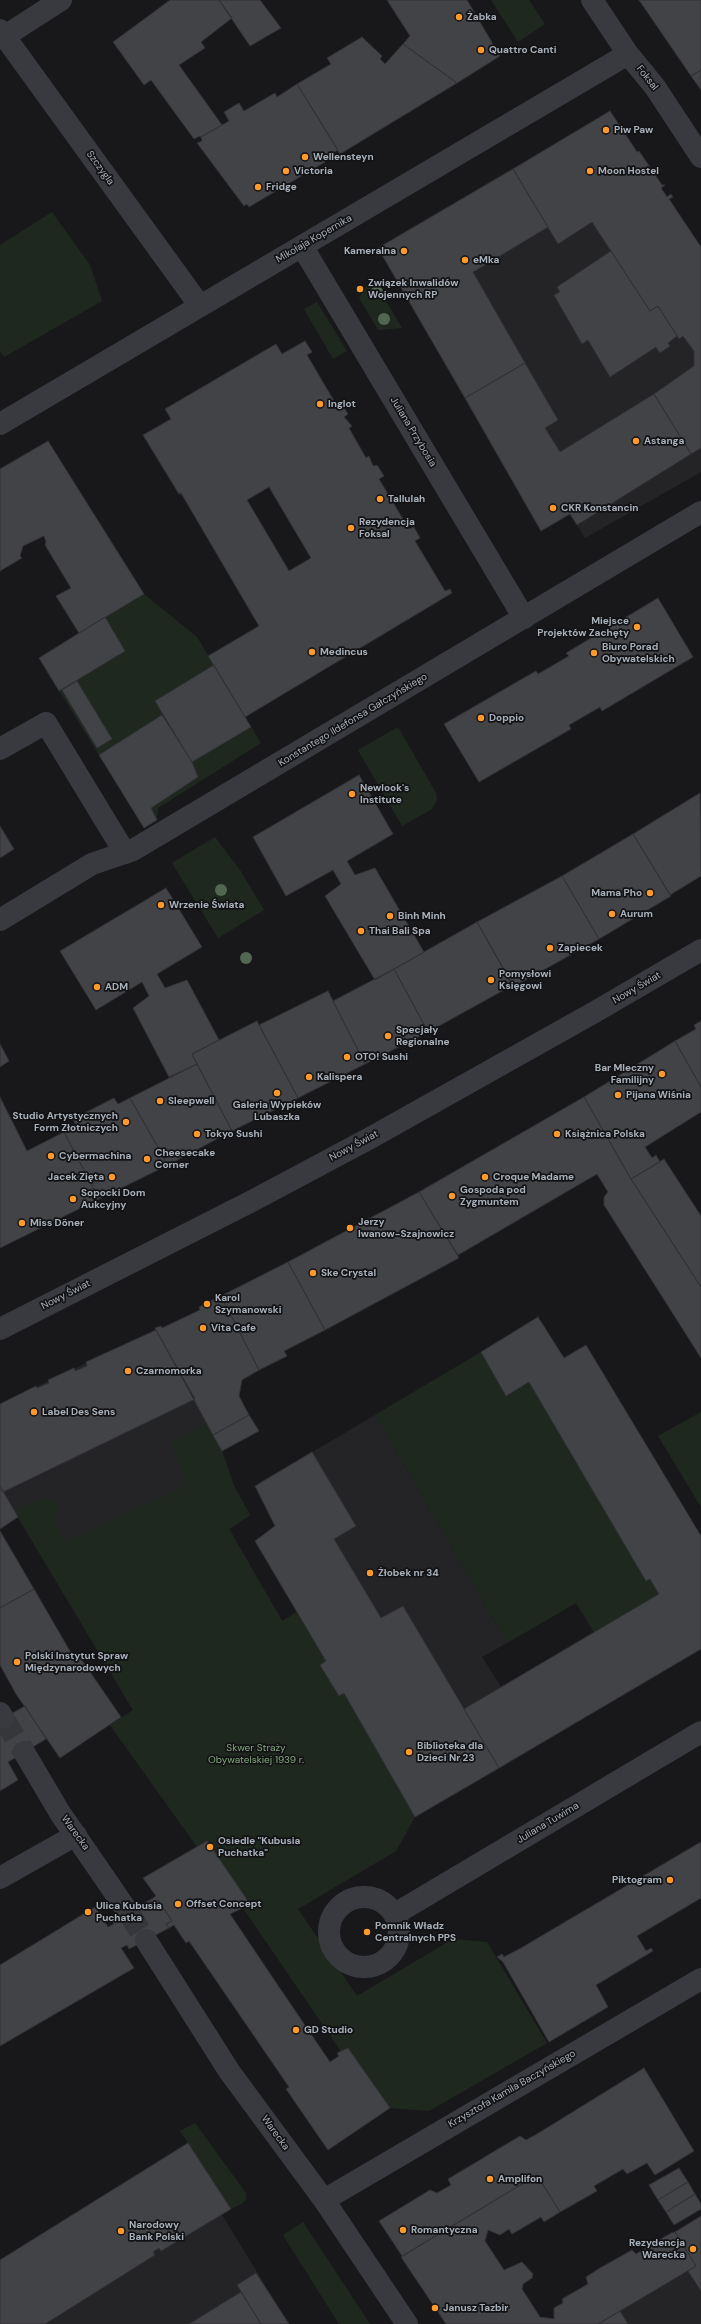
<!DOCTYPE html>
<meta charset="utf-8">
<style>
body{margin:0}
canvas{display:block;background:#18181a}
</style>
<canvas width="701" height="2324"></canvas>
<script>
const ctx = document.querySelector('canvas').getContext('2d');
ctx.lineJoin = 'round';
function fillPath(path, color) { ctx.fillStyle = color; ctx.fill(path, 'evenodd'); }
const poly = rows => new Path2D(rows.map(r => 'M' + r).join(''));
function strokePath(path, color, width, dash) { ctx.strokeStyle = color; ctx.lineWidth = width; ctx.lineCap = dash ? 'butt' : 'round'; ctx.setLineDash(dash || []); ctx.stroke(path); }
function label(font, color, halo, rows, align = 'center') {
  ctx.font = font + ' "DM Sans",sans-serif'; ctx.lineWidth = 3.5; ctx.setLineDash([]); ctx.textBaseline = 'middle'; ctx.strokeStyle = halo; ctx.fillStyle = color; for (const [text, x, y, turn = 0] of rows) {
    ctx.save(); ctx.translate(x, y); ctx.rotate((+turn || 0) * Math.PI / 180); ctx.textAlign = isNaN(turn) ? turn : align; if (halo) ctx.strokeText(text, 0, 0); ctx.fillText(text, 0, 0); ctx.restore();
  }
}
const built = poly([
 [610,111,637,152,639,151,661,184,665,185,661,188,667,197,671,194,673,197,669,199,701,247,701,472,585,538,570,514,541,531,378,248],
 [156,1330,222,1451,234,1486,250,1515,229,1529,282,1621,133,1710,0,1486,0,1404],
 [375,1415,507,1643,482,1657,501,1687,464,1709,403,1606,321,1653,255,1541,275,1526,255,1486],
 [188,2143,231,2209,222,2215,289,2324,0,2324,0,2260],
 [688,2271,701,2291,701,2324,598,2324]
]);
const green = poly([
 [491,0,529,0,545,24,518,42],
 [52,212,90,265,102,301,4,357,0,351,0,245],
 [372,277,402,328,378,330,359,298],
 [317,302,347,351,333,359,304,309],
 [144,594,197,637,261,743,158,808,157,820,144,828,39,658],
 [398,727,436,793,437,800,432,809,402,826,358,750],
 [215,837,240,870,264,910,218,938,172,863],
 [481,1352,506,1396,529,1382,646,1580,650,1579,659,1594,594,1632,576,1603,507,1643,375,1415],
 [701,1412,701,1507,658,1436],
 [208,1423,222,1451,234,1486,250,1515,229,1529,282,1621,297,1612,326,1661,320,1665,339,1696,344,1693,415,1817,396,1851,298,1909,357,1996,453,1939,487,1942,547,2043,429,2111,390,2108,348,2048,342,2052,340,2050,243,1908,207,1841,197,1847,110,1725,133,1710,14,1511,41,1499,54,1500,57,1505,57,1512,52,1517,66,1542,188,1484,170,1443],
 [195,2123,246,2193,246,2199,243,2203,231,2209,180,2131],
 [303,2222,370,2324,339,2324,283,2235]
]);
const building = poly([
 [170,0,219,0,232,18,201,42,205,48,179,65,222,125,201,137,200,136,194,139,151,80,144,85,113,42,170,0],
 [219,0,260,0,281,28,250,46,219,0],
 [387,0,467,0,500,56,457,83,403,44,410,36,387,0],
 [639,0,701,0,701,70,691,76,639,0],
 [362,37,382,56,380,59,385,64,403,44,457,83,340,154,297,84,331,64,327,58,362,37],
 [701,70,701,90,691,76,701,70],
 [297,84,338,150,323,159,325,162,249,207,247,204,244,206,197,143,202,141,201,137,229,121,224,112,239,103,244,111,275,93,277,97,297,84],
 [610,111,637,152,639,151,662,185,665,185,661,188,667,197,671,194,673,197,669,199,701,247,701,448,691,454,654,394,694,366,694,351,683,336,679,339,658,306,650,311,592,222,558,244,513,169,610,111],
 [513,169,548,227,473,272,525,363,465,398,378,248,513,169],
 [611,251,650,311,658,306,677,336,668,343,670,346,660,353,656,347,610,377,588,340,582,344,554,295,560,292,557,287,611,251],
 [305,341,312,352,307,355,337,406,341,403,348,414,344,417,352,426,349,428,366,458,369,456,373,466,377,465,384,476,379,479,409,529,414,527,420,538,415,541,445,591,450,589,452,593,245,717,208,656,259,626,181,493,179,494,143,435,171,419,165,409,276,344,282,354,305,341],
 [269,487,311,558,289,571,247,500,269,487],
 [525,363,558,420,545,428,560,452,654,394,691,454,577,525,570,514,541,531,465,398,525,363],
 [48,441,144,594,79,633,56,596,71,588,45,545,46,542,44,536,23,546,20,556,22,558,0,571,0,469,48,441],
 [658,598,693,657,602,711,600,707,569,725,571,729,479,782,444,724,536,671,538,674,569,656,566,653,658,598],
 [105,617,125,651,59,691,39,658,105,617],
 [214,665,251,727,192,762,155,701,214,665],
 [77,681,112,739,97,748,62,690,77,681],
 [162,715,192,762,198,777,151,808,157,820,144,828,99,755,162,715],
 [359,775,393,834,347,861,355,875,375,868,424,952,375,980,325,896,341,884,333,870,286,896,253,837,359,775],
 [700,793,701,876,670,895,633,834,700,793],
 [0,826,14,849,0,858,0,826],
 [633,834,671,896,599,939,562,876,633,834],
 [562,876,599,939,513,987,477,922,562,876],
 [166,888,202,947,157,974,165,988,187,980,219,1040,192,1054,197,1064,169,1077,133,1008,149,996,142,982,96,1010,60,951,166,888],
 [477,922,513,985,428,1032,394,969,477,922],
 [394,969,428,1032,365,1064,333,1001,394,969],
 [328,991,365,1064,298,1098,259,1025,328,991],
 [257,1021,298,1098,232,1131,192,1054,257,1021],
 [701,1021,701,1087,675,1041,696,1029,694,1025,701,1021],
 [675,1041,701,1087,701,1112,645,1147,652,1158,656,1155,660,1162,631,1179,584,1097,675,1041],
 [0,1044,9,1061,0,1067,0,1044],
 [197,1064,232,1131,168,1165,130,1098,197,1064],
 [0,1097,27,1151,64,1132,99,1199,0,1248,0,1097],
 [584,1097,631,1179,701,1287,701,1358,604,1205,604,1197,608,1192,597,1174,458,1255,419,1192,584,1097],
 [114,1098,118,1104,130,1098,168,1165,99,1199,64,1132,76,1125,73,1119,114,1098],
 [664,1159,701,1216,701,1287,631,1179,664,1159],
 [419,1192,459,1258,325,1330,288,1262,419,1192],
 [288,1262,325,1330,284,1351,287,1356,259,1370,221,1296,288,1262],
 [221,1296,259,1370,242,1380,239,1396,249,1415,213,1435,155,1328,161,1326,162,1328,200,1310,199,1307,221,1296],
 [538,1317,564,1358,586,1345,701,1536,701,1649,499,1768,464,1709,659,1594,650,1579,646,1581,529,1382,506,1396,481,1352,538,1317],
 [156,1330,195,1399,3,1492,0,1486,0,1404,36,1386,37,1388,49,1383,48,1380,74,1368,75,1371,87,1366,86,1362,156,1330],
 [249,1415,259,1431,222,1451,213,1435,249,1415],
 [312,1452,356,1526,334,1539,381,1618,403,1606,499,1768,415,1817,344,1693,339,1696,320,1665,326,1661,255,1541,275,1526,255,1486,312,1452],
 [0,1486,18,1517,0,1529,0,1486],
 [0,1531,34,1589,0,1608,0,1531],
 [34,1589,74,1658,79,1656,121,1717,60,1758,16,1694,0,1665,0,1608,34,1589],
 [25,1706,46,1739,8,1762,18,1780,0,1791,0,1720,25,1706],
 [207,1841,248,1901,242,1906,243,1908,230,1914,277,1984,330,2062,339,2056,337,2053,348,2048,390,2108,328,2150,286,2089,289,2087,189,1941,186,1943,174,1925,169,1928,166,1924,172,1921,158,1900,152,1904,150,1900,156,1896,143,1878,207,1841],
 [699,1843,701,1843,701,1898,637,1936,646,1951,651,1948,653,1951,596,1985,608,2007,549,2042,503,1962,497,1957,502,1954,504,1957,521,1948,699,1843],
 [150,1900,152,1904,158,1900,172,1921,166,1924,169,1928,129,1949,127,1945,121,1948,134,1968,0,2046,0,1965,95,1907,108,1927,114,1924,111,1920,150,1900],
 [644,2068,694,2151,655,2175,647,2163,627,2174,623,2169,594,2186,597,2191,560,2212,537,2175,402,2256,379,2221,430,2190,437,2193,451,2185,448,2179,520,2136,526,2140,537,2134,644,2068],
 [188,2143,231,2209,161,2251,159,2248,153,2252,155,2255,45,2324,0,2324,0,2260,188,2143],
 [679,2168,688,2182,658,2200,649,2185,679,2168],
 [537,2175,560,2212,544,2222,541,2217,512,2234,509,2229,500,2235,488,2230,485,2241,504,2270,522,2262,533,2274,532,2278,523,2284,522,2289,540,2317,554,2319,554,2308,563,2303,562,2299,588,2284,586,2277,600,2268,632,2250,636,2254,671,2233,675,2232,696,2266,598,2324,446,2324,401,2257,537,2175],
 [688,2182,695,2194,666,2212,658,2200,688,2182],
 [695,2194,701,2204,701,2209,674,2225,666,2212,695,2194],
 [701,2216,701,2291,688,2271,696,2266,675,2232,701,2216],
 [256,2273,289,2324,261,2324,237,2285,256,2273],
 [241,2292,261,2324,189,2324,241,2292],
 [620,2311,628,2324,598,2324,620,2311]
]);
const minorTunnel = poly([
 [3,1718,24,1752],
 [128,1912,146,1940]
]);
const service = poly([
 [0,749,46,723,125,853]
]);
const minor = poly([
 [592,0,628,54,655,87,701,157],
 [0,30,200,306],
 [5,36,61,0],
 [302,246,524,618],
 [0,424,628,54],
 [0,920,92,864,133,850,701,512],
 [0,1329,252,1201,372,1137,593,1013,701,950],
 [0,1713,3,1718],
 [24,1752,60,1813,128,1912],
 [0,1878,76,1835],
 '329 1932a35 35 0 1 1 70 0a35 35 0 1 1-70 0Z',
 [395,1914,701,1732],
 [146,1940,229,2071,324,2200,407,2324],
 [324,2200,701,1979]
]);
const trees = [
 [377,292],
 [384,319],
 [221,890],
 [246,958]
];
const markers = [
 [459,17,4,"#fe9a2c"],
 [481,50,4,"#fe9a2c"],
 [606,130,4,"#fe9a2c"],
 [305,157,4,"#fe9a2c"],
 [286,171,4,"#fe9a2c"],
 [590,171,4,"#fe9a2c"],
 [258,187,4,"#fe9a2c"],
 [404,251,4,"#fe9a2c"],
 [465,260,4,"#fe9a2c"],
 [360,289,4,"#fe9a2c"],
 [320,404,4,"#fe9a2c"],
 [636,441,4,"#fe9a2c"],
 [380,499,4,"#fe9a2c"],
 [553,508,4,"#fe9a2c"],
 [351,528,4,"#fe9a2c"],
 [637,627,4,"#fe9a2c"],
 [312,652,4,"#fe9a2c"],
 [594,653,4,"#fe9a2c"],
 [481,718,4,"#fe9a2c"],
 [352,794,4,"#fe9a2c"],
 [650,893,4,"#fe9a2c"],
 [161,905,4,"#fe9a2c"],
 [612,914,4,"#fe9a2c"],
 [390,916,4,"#fe9a2c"],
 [361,931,4,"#fe9a2c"],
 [550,948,4,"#fe9a2c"],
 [491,980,4,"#fe9a2c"],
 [97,987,4,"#fe9a2c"],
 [388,1036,4,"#fe9a2c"],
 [347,1057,4,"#fe9a2c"],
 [662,1074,4,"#fe9a2c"],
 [309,1077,4,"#fe9a2c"],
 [277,1093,4,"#fe9a2c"],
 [618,1095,4,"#fe9a2c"],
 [160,1101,4,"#fe9a2c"],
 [126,1122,4,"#fe9a2c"],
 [197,1134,4,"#fe9a2c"],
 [557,1134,4,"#fe9a2c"],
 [51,1156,4,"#fe9a2c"],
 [147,1159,4,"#fe9a2c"],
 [112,1177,4,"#fe9a2c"],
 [485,1177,4,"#fe9a2c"],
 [452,1196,4,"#fe9a2c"],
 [73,1199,4,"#fe9a2c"],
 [22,1223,4,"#fe9a2c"],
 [350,1228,4,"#fe9a2c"],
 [313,1273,4,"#fe9a2c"],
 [207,1304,4,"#fe9a2c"],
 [203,1328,4,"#fe9a2c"],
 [128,1371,4,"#fe9a2c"],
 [34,1412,4,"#fe9a2c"],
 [370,1573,4,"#fe9a2c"],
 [17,1662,4,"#fe9a2c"],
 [409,1752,4,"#fe9a2c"],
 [210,1847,4,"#fe9a2c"],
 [670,1880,4,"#fe9a2c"],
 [178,1904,4,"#fe9a2c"],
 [88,1912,4,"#fe9a2c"],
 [367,1932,4,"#fe9a2c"],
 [296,2030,4,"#fe9a2c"],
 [490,2179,4,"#fe9a2c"],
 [403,2230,4,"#fe9a2c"],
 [121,2231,4,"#fe9a2c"],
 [693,2249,4,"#fe9a2c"],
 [435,2308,4,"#fe9a2c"]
];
const poiNames = [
 ["Żabka",467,17],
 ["Quattro Canti",489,50],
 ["Piw Paw",614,130],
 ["Wellensteyn",313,157],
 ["Victoria",294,171],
 ["Moon Hostel",598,171],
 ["Fridge",266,187],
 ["Kameralna",396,251,"right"],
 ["eMka",473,260],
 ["Związek Inwalidów",368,283],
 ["Wojennych RP",368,295],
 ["Inglot",328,404],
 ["Astanga",644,441],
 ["Tallulah",388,499],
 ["CKR Konstancin",561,508],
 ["Rezydencja",359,522],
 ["Foksal",359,534],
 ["Miejsce",629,621,"right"],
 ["Projektów Zachęty",629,633,"right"],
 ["Biuro Porad",602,647],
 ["Obywatelskich",602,659],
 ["Medincus",320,652],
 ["Doppio",489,718],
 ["Newlook's",360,788],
 ["Institute",360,800],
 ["Mama Pho",642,893,"right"],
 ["Wrzenie Świata",169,905],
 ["Aurum",620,914],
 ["Binh Minh",398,916],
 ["Thai Bali Spa",369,931],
 ["Zapiecek",558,948],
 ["Pomysłowi",499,974],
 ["Księgowi",499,986],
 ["ADM",105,987],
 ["Specjały",396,1030],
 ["Regionalne",396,1042],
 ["OTO! Sushi",355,1057],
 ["Bar Mleczny",654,1068,"right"],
 ["Familijny",654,1080,"right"],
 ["Kalispera",317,1077],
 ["Pijana Wiśnia",626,1095],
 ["Sleepwell",168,1101],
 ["Galeria Wypieków",277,1105,"center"],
 ["Lubaszka",277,1117,"center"],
 ["Studio Artystycznych",118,1116,"right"],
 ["Form Złotniczych",118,1128,"right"],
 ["Tokyo Sushi",205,1134],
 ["Książnica Polska",565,1134],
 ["Cheesecake",155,1153],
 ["Corner",155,1165],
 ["Cybermachina",59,1156],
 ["Jacek Zięta",104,1177,"right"],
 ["Croque Madame",493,1177],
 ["Gospoda pod",460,1190],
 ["Zygmuntem",460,1202],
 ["Sopocki Dom",81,1193],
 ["Aukcyjny",81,1205],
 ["Jerzy",358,1222],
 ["Iwanow-Szajnowicz",358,1234],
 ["Miss Döner",30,1223],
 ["Ske Crystal",321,1273],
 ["Karol",215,1298],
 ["Szymanowski",215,1310],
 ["Vita Cafe",211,1328],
 ["Czarnomorka",136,1371],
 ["Label Des Sens",42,1412],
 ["Żłobek nr 34",378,1573],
 ["Polski Instytut Spraw",25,1656],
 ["Międzynarodowych",25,1668],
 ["Biblioteka dla",417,1746],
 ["Dzieci Nr 23",417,1758],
 ["Osiedle \"Kubusia",218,1841],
 ["Puchatka\"",218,1853],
 ["Piktogram",662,1880,"right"],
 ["Offset Concept",186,1904],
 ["Ulica Kubusia",96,1906],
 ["Puchatka",96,1918],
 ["Pomnik Władz",375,1926],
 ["Centralnych PPS",375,1938],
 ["GD Studio",304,2030],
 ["Amplifon",498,2179],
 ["Narodowy",129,2225],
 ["Bank Polski",129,2237],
 ["Romantyczna",411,2230],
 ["Rezydencja",685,2243,"right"],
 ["Warecka",685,2255,"right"],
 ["Janusz Tazbir",443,2308]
];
const streetNames = [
 ["Foksal",647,78,52],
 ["Szczygla",100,168,54],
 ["Mikołaja Kopernika",314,239,-30],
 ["Juliana Przybosia",413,432,59],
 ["Konstantego Ildefonsa Gałczyńskiego",353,720,-31],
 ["Nowy Świat",637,988,-30],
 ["Nowy Świat",354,1146,-28],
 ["Nowy Świat",66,1295,-27],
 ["Juliana Tuwima",548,1823,-31],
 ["Warecka",75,1833,54],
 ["Krzysztofa Kamila Baczyńskiego",512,2089,-30],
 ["Warecka",275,2133,54]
];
const parkNames = [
 ["Skwer Straży",256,1748],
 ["Obywatelskiej 1939 r.",256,1760]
];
fillPath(built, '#242427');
fillPath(green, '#1f281f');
fillPath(building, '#424347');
strokePath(building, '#323236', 1);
strokePath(minorTunnel, '#35373a', 22, [22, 11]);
strokePath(service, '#383a3f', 22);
strokePath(minor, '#383a3f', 22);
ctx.fillStyle = '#526752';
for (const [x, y] of trees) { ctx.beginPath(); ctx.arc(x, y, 6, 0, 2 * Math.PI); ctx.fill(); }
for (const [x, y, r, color] of markers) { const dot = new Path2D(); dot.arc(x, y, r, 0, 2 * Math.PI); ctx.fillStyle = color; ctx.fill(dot); strokePath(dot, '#131315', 1.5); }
label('bold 10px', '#a9b1bb', '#131315', poiNames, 'left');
label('10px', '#a9b1bb', '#131315', streetNames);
label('10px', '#82a77f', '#131315', parkNames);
</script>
